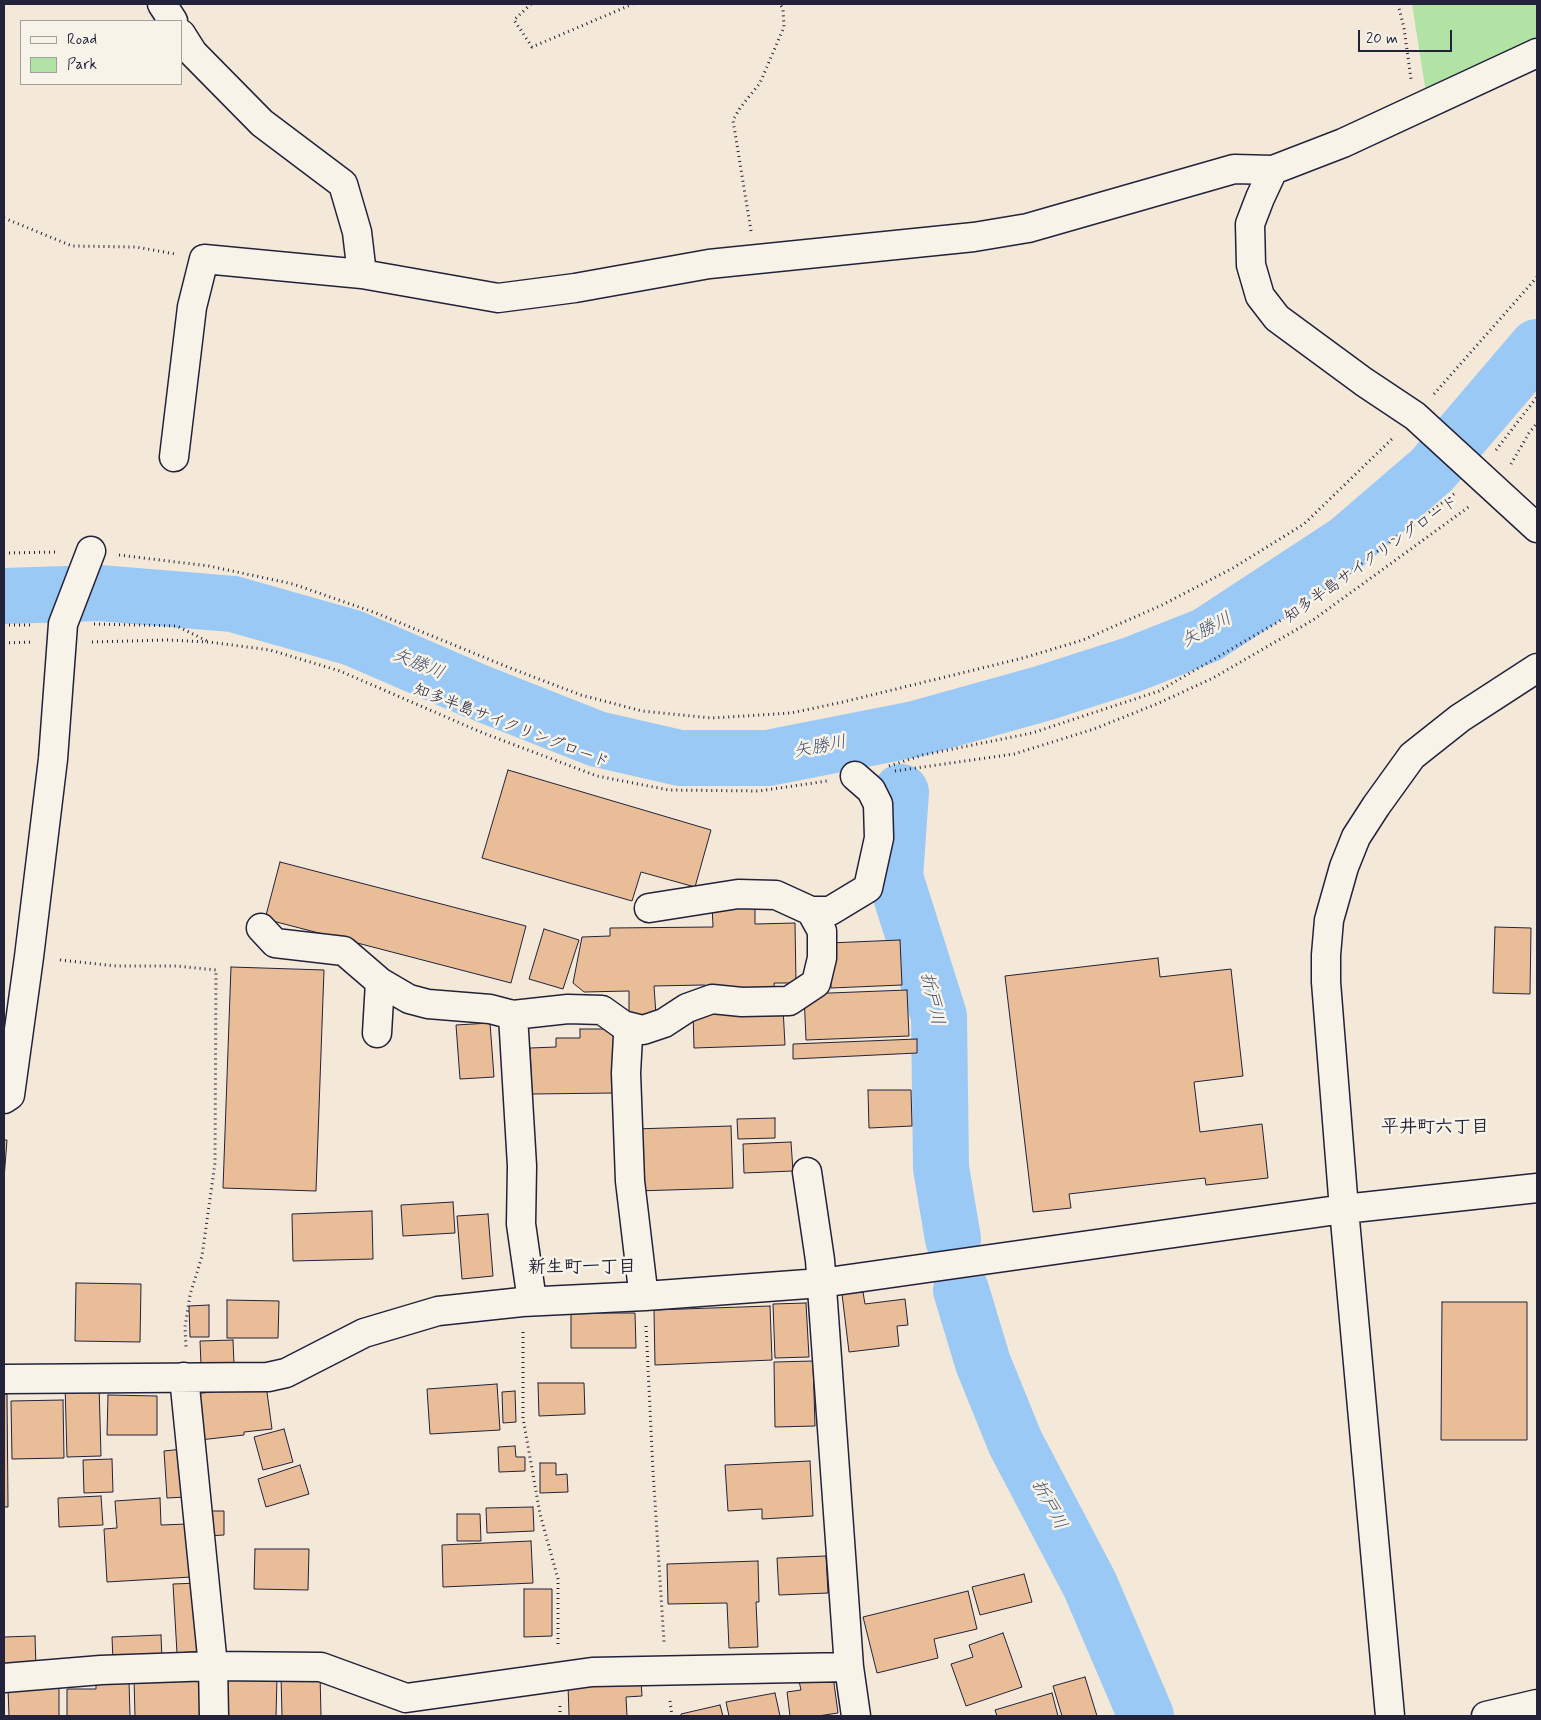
<!DOCTYPE html>
<meta charset="utf-8">
<style>
body{margin:0}
#map{position:relative;width:1541px;height:1720px;overflow:hidden;background:#f4e8d8;font-family:Mynerve,sans-serif}
canvas{display:block}
.frame{position:absolute;inset:0;border:5px solid #22223b;pointer-events:none}
.legend{position:absolute;left:20px;top:20px;width:162px;height:65px;box-sizing:border-box;background:#f7f3e8;border:1px solid #a29fa3;margin:0;padding:6px 9px;list-style:none;font-size:15px;color:#22223b}
.legend li{display:flex;align-items:center;gap:10px;height:25px}
.legend b{width:25px;border:1px solid #a29fa3}
.scale{position:absolute;left:1358px;top:30px;width:94px;height:22px;box-sizing:border-box;border:2px solid #22223b;border-top:0;padding-left:6px;font-size:15px;line-height:18px;white-space:nowrap;color:#22223b;-webkit-text-stroke:4px #f7f3e8;paint-order:stroke}
</style>
<div id="map">
<canvas width="1541" height="1720"></canvas>
<div class="frame"></div>
<ul class="legend">
<li><b style="height:6px;background:#f7f3e8"></b>Road</li>
<li><b style="height:14px;background:#b1e3a4"></b>Park</li>
</ul>
<div class="scale">20 m</div>
</div>
<script>
const ctx = document.querySelector('canvas').getContext('2d');
ctx.lineJoin = 'round';
function fillPath(path, color) { ctx.fillStyle = color; ctx.fill(path, 'evenodd'); }
const poly = rows => new Path2D(rows.map(r => 'M' + r).join(''));
function strokePath(path, color, width, dash) { ctx.strokeStyle = color; ctx.lineWidth = width; ctx.lineCap = dash ? 'butt' : 'round'; ctx.setLineDash(dash || []); ctx.stroke(path); }
function label(font, color, halo, rows, align = 'center') {
  ctx.font = font + ' Mynerve,"Klee One",sans-serif'; ctx.lineWidth = 5; ctx.setLineDash([]); ctx.textBaseline = 'middle'; ctx.strokeStyle = halo; ctx.fillStyle = color; for (const [text, x, y, turn = 0] of rows) {
    ctx.save(); ctx.translate(x, y); ctx.rotate((+turn || 0) * Math.PI / 180); ctx.textAlign = isNaN(turn) ? turn : align; if (halo) ctx.strokeText(text, 0, 0); ctx.fillText(text, 0, 0); ctx.restore();
  }
}
const green = poly([
 [1412,4,1537,4,1537,38,1426,93]
]);
const river = poly([
 [4,596,99,593,233,604,353,638,473,690,597,739,680,758,768,758,915,729,1044,693,1131,665,1207,635,1347,543,1432,470,1537,347],
 [901,792,895,877,939,1016,941,1168,953,1239],
 [961,1290,983,1363,1015,1442,1090,1585,1146,1716]
]);
const building = poly([
 [508,770,711,830,695,887,641,872,632,901,482,858,508,770],
 [280,862,526,926,511,983,265,919,280,862],
 [755,902,755,924,795,923,796,983,774,983,775,995,744,995,704,985,654,986,656,1015,629,1016,629,991,584,992,573,983,582,937,610,936,610,928,713,927,712,904,755,902],
 [1495,927,1531,928,1530,994,1493,993,1495,927],
 [544,929,579,940,563,989,529,979,544,929],
 [900,940,902,985,831,988,829,943,900,940],
 [1158,958,1160,977,1231,969,1243,1076,1194,1082,1200,1132,1262,1124,1268,1178,1206,1185,1205,1178,1069,1194,1071,1208,1033,1212,1005,976,1158,958],
 [231,967,324,970,316,1191,223,1188,231,967],
 [907,990,909,1036,806,1040,804,994,907,990],
 [783,1008,785,1045,694,1048,693,1011,783,1008],
 [490,1023,494,1077,460,1079,456,1025,490,1023],
 [580,1029,614,1029,615,1093,532,1094,530,1048,556,1047,556,1038,580,1038,580,1029],
 [917,1039,917,1053,793,1059,793,1044,917,1039],
 [868,1090,911,1090,912,1126,869,1128,868,1090],
 [775,1118,775,1138,738,1139,737,1119,775,1118],
 [731,1126,733,1188,636,1191,634,1129,731,1126],
 [4,1140,7,1140,4,1179,4,1140],
 [791,1142,793,1171,744,1173,743,1144,791,1142],
 [453,1202,455,1233,403,1236,401,1205,453,1202],
 [372,1211,373,1259,293,1261,292,1214,372,1211],
 [488,1214,493,1276,462,1279,457,1216,488,1214],
 [76,1283,141,1284,140,1342,75,1341,76,1283],
 [863,1292,865,1304,905,1299,908,1325,897,1326,899,1346,849,1352,842,1294,863,1292],
 [227,1300,279,1301,278,1338,227,1338,227,1300],
 [1442,1302,1527,1302,1527,1440,1441,1440,1442,1302],
 [806,1303,809,1357,775,1358,773,1304,806,1303],
 [209,1305,209,1337,190,1337,189,1306,209,1305],
 [770,1306,772,1360,655,1365,654,1310,770,1306],
 [571,1313,635,1313,636,1348,571,1348,571,1313],
 [233,1340,234,1364,201,1365,200,1341,233,1340],
 [813,1361,815,1426,775,1427,774,1362,813,1361],
 [538,1383,584,1383,585,1414,539,1416,538,1383],
 [99,1384,101,1456,67,1457,65,1385,99,1384],
 [497,1384,500,1430,430,1434,427,1389,497,1384],
 [266,1385,272,1429,244,1432,244,1435,200,1440,195,1394,266,1385],
 [515,1391,516,1422,503,1423,502,1392,515,1391],
 [4,1394,7,1394,8,1507,4,1507,4,1394],
 [108,1395,157,1396,157,1435,107,1435,108,1395],
 [63,1400,64,1458,12,1459,11,1401,63,1400],
 [284,1429,293,1462,263,1470,254,1437,284,1429],
 [515,1446,516,1457,525,1457,525,1471,499,1472,498,1447,515,1446],
 [183,1449,186,1497,167,1498,164,1451,183,1449],
 [112,1459,113,1492,84,1493,83,1460,112,1459],
 [810,1461,813,1516,762,1519,762,1509,728,1511,725,1465,810,1461],
 [540,1463,556,1463,556,1475,567,1474,568,1492,540,1493,540,1463],
 [300,1465,309,1494,266,1507,258,1479,300,1465],
 [101,1496,103,1525,59,1527,58,1498,101,1496],
 [160,1498,161,1525,188,1524,191,1577,107,1582,104,1529,117,1528,115,1501,160,1498],
 [533,1507,534,1531,487,1533,486,1508,533,1507],
 [206,1511,224,1511,224,1535,207,1536,206,1511],
 [457,1514,480,1514,481,1541,457,1541,457,1514],
 [531,1541,533,1583,443,1587,442,1545,531,1541],
 [255,1549,309,1549,308,1590,254,1589,255,1549],
 [826,1556,828,1593,779,1595,777,1558,826,1556],
 [758,1561,759,1602,756,1602,758,1647,729,1648,727,1603,668,1604,667,1564,758,1561],
 [1024,1574,1032,1602,980,1615,972,1587,1024,1574],
 [199,1583,203,1651,177,1653,173,1584,199,1583],
 [524,1589,552,1589,552,1636,524,1637,524,1589],
 [968,1591,977,1629,934,1639,938,1658,877,1673,863,1617,968,1591],
 [1003,1633,1022,1687,966,1706,951,1664,973,1657,969,1645,1003,1633],
 [161,1635,162,1659,113,1661,112,1637,161,1635],
 [35,1636,36,1667,4,1668,4,1637,35,1636],
 [320,1674,321,1716,282,1716,281,1675,320,1674],
 [833,1676,838,1713,818,1716,790,1716,787,1692,801,1690,799,1681,833,1676],
 [209,1677,210,1716,135,1716,134,1679,209,1677],
 [1085,1677,1097,1716,1062,1716,1053,1686,1085,1677],
 [217,1678,277,1678,276,1716,217,1716,217,1678],
 [96,1681,129,1681,130,1716,67,1716,67,1689,96,1689,96,1681],
 [641,1681,642,1696,626,1697,627,1716,569,1716,568,1684,641,1681],
 [8,1688,59,1688,59,1716,9,1716,8,1688],
 [775,1693,780,1716,729,1716,726,1702,775,1693],
 [1052,1693,1058,1716,997,1716,995,1710,1052,1693],
 [720,1705,723,1716,681,1716,681,1714,720,1705]
]);
const path = poly([
 [531,4,514,20,532,47,633,4],
 [1398,4,1404,28,1411,79],
 [4,218,72,246,136,247,175,254],
 [751,231,733,120,740,108,760,83,784,27,783,9,780,4],
 [1434,394,1537,277],
 [1496,450,1537,397],
 [1511,464,1529,433,1537,423],
 [4,553,58,552],
 [119,555,209,566,293,584,376,613,510,668,581,695,642,711,712,718,791,713,843,702,1023,658,1083,640,1162,605,1233,568,1304,524,1394,437],
 [94,624,177,626,207,641],
 [4,625,33,625],
 [92,642,167,640,209,642,270,650,340,671,483,733,597,776,669,790,759,791,827,781],
 [4,643,33,642],
 [889,766,923,755,1032,733,1159,691,1302,608,1454,494],
 [895,771,1014,754,1094,729,1159,703,1213,678,1313,620,1470,506],
 [60,960,116,966,176,966,216,970,215,1163,202,1256,190,1295,185,1327,186,1347],
 [646,1326,653,1471,664,1642],
 [523,1332,523,1418,540,1514,558,1579,558,1647],
 [670,1701,672,1716],
 [560,1706,560,1716]
]);
const minor = poly([
 [162,4,173,21],
 [181,34,193,53,262,123,343,184,357,232,362,274],
 [1273,170,1260,198,1250,224,1251,265,1260,296,1277,318,1364,382,1415,416,1537,528],
 [174,457,192,307,204,259,362,274,498,298,575,288,709,264,974,237,1028,228,1234,169,1273,170,1343,143,1537,53],
 [649,908,738,894,776,895,811,911,830,911,868,888,879,838,878,804,871,790,855,776],
 [261,928,275,943,344,951,380,982,377,1033],
 [380,982,409,999,428,1004,490,1009,513,1015,522,1166,521,1224,532,1301],
 [513,1015,568,1009,602,1010,623,1025,643,1030,664,1023,687,1008,712,999,742,1002,789,1001,816,983,822,958,822,931,811,911],
 [631,1027,628,1036,626,1073,630,1181,642,1282,645,1296],
 [4,1099,10,1095,29,957,53,759,63,624,91,551],
 [807,1172,820,1260,849,1667,856,1716],
 [184,1377,213,1666,214,1716],
 [4,1379,268,1377,286,1373,364,1333,438,1311,522,1302,645,1296,821,1283,1344,1209,1537,1188],
 [4,1678,101,1670,213,1666,321,1667,406,1698,592,1672,849,1667],
 [1390,1716,1344,1209,1326,982,1326,955,1329,920,1344,867,1356,837,1376,806,1412,756,1460,718,1537,668],
 [1486,1716,1537,1704]
]);
const streetNames = [
 ["知多半島サイクリングロード",1372,560,-35],
 ["知多半島サイクリングロード",511,727,21]
];
const waterNames = [
 ["矢勝川",1207,631,-28],
 ["矢勝川",418,665,22],
 ["矢勝川",820,748,-11],
 ["折戸川",931,999,77],
 ["折戸川",1048,1505,62]
];
const neighbourhoodNames = [
 ["平井町六丁目",1435,1128],
 ["新生町一丁目",582,1268]
];
fillPath(green, '#b1e3a4');
strokePath(river, '#9ac9f5', 56);
fillPath(building, '#e8bd98');
strokePath(building, '#22223b', 1);
strokePath(minor, '#22223b', 31);
strokePath(path, '#22223b', 3, [1, 4]);
strokePath(minor, '#f7f3e8', 28);
label('16px', '#22223b', '#f7f3e8', streetNames);
label('italic 18px', '#465473', '#f7f3e8', waterNames);
label('bold 18px', '#22223b', '#f7f3e8', neighbourhoodNames);
</script>
